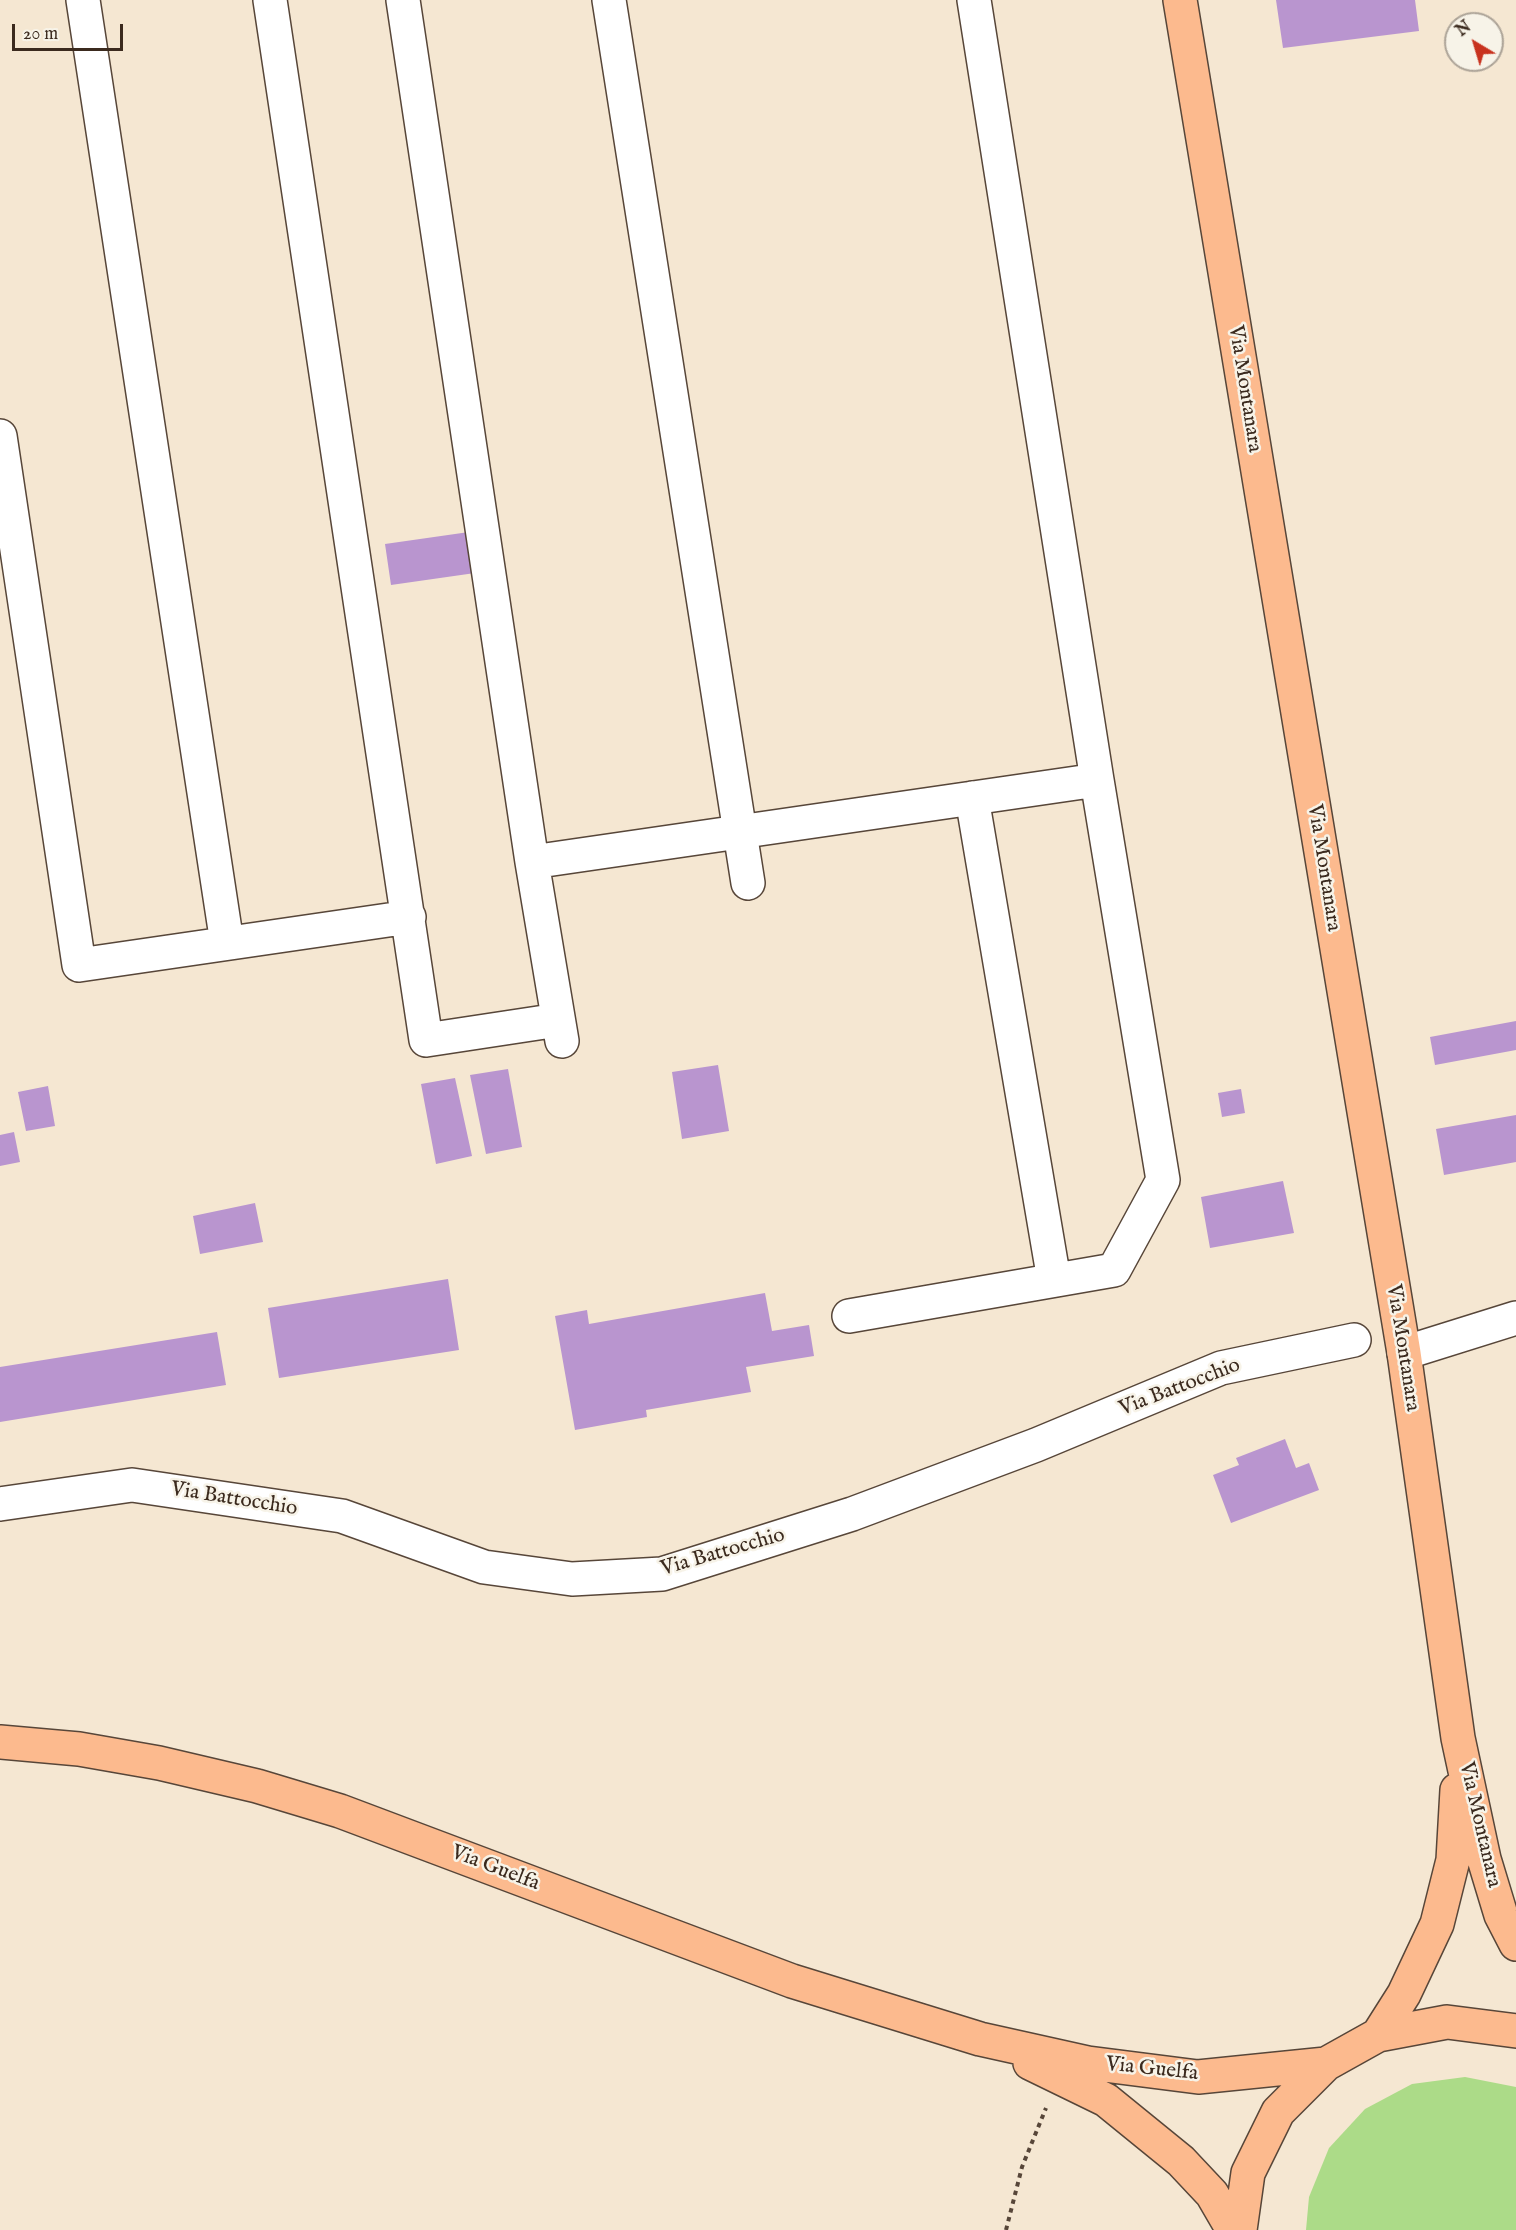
<!DOCTYPE html>
<style>
body{margin:0}
#map{position:relative;width:1516px;height:2230px;overflow:hidden;background:#f5e7d2;font-family:"IM FELL English",serif}
canvas{display:block}
.north{position:absolute;left:1444px;top:12px;width:60px;height:60px;box-sizing:border-box;background:#f7f3e8;border:2px solid #aca397;border-radius:50%;rotate:322deg;font-size:16px;font-weight:700;line-height:24px;text-align:center;color:#3b2a1e}
.north::after{content:'';display:block;margin:auto;width:21px;height:27px;background:#c8321e;clip-path:polygon(50% 0,100% 100%,50% 72%,0 100%)}
.scale{position:absolute;left:12px;top:24px;width:111px;height:27px;box-sizing:border-box;border:3px solid #3b2a1e;border-top:0;padding-left:8px;font-size:18px;line-height:21px;white-space:nowrap;color:#3b2a1e;-webkit-text-stroke:4px #f7f3e8;paint-order:stroke}
</style>
<div id="map">
<canvas width="1516" height="2230"></canvas>
<div class="north">N</div>
<div class="scale">20 m</div>
</div>
<script>
const ctx = document.querySelector('canvas').getContext('2d');
ctx.lineJoin = 'round';
function fillPath(path, color) { ctx.fillStyle = color; ctx.fill(path, 'evenodd'); }
const poly = rows => new Path2D(rows.map(r => 'M' + r).join(''));
function strokePath(path, color, width, dash) { ctx.strokeStyle = color; ctx.lineWidth = width; ctx.lineCap = dash ? 'butt' : 'round'; ctx.setLineDash(dash || []); ctx.stroke(path); }
function label(font, color, halo, rows, align = 'center') {
  ctx.font = font + ' "IM FELL English",serif'; ctx.lineWidth = 5; ctx.setLineDash([]); ctx.textBaseline = 'middle'; ctx.strokeStyle = halo; ctx.fillStyle = color; for (const [text, x, y, turn = 0] of rows) {
    ctx.save(); ctx.translate(x, y); ctx.rotate((+turn || 0) * Math.PI / 180); ctx.textAlign = isNaN(turn) ? turn : align; if (halo) ctx.strokeText(text, 0, 0); ctx.fillText(text, 0, 0); ctx.restore();
  }
}
const green = poly([
 [1465,2077,1516,2087,1516,2230,1306,2230,1309,2197,1329,2148,1365,2109,1412,2084]
]);
const building = poly([
 [1276,0,1415,0,1419,31,1283,48],
 [469,532,475,573,391,585,385,544],
 [1516,1021,1516,1050,1435,1065,1430,1037],
 [718,1065,729,1131,682,1139,672,1072],
 [508,1069,522,1147,486,1154,470,1075],
 [455,1078,472,1156,436,1164,421,1084],
 [48,1086,55,1126,26,1131,18,1092],
 [1241,1089,1245,1113,1222,1117,1218,1093],
 [1516,1115,1516,1162,1444,1175,1436,1129],
 [14,1132,20,1162,0,1166,0,1135],
 [1283,1181,1294,1233,1210,1248,1201,1197],
 [255,1203,263,1242,200,1254,193,1216],
 [448,1279,459,1350,279,1378,268,1308],
 [765,1293,772,1331,809,1325,814,1356,746,1367,751,1392,646,1410,647,1417,575,1430,555,1316,587,1310,589,1324],
 [217,1332,226,1385,0,1422,0,1367],
 [1285,1439,1296,1468,1309,1463,1319,1490,1231,1523,1213,1475,1239,1465,1236,1458]
]);
const path = poly([
 [1006,2230,1022,2167,1046,2108]
]);
const minor = poly([
 [83,0,227,943],
 [270,0,426,1040,558,1020],
 [403,0,532,862,562,1041],
 [609,0,748,883],
 [0,436,79,965,409,917],
 [972,798,1054,1280],
 [532,862,1097,780,974,0],
 [849,1316,1114,1270,1163,1180,1097,780],
 [1404,1353,1516,1318],
 [0,1504,132,1485,342,1516,484,1567,572,1579,662,1574,852,1514,1036,1445,1221,1368,1354,1340]
]);
const major = poly([
 [1180,0,1404,1353,1458,1738,1484,1859,1501,1915,1516,1944],
 [0,1742,79,1749,159,1763,257,1786,340,1811,792,1981,980,2039,1088,2063,1198,2077,1326,2064],
 [1378,2035,1404,1994,1437,1924,1453,1860,1457,1790],
 [1030,2063,1106,2100,1181,2161,1212,2194,1233,2230],
 [1240,2230,1248,2173,1278,2112,1326,2064,1378,2035,1447,2022,1516,2031]
]);
const streetNames = [
 ["Via Montanara",1244,389,81],
 ["Via Montanara",1323,868,81],
 ["Via Montanara",1402,1348,81],
 ["Via Battocchio",1180,1388,-21],
 ["Via Battocchio",234,1500,9],
 ["Via Battocchio",723,1553,-16],
 ["Via Montanara",1479,1825,77],
 ["Via Guelfa",495,1869,21],
 ["Via Guelfa",1152,2070,6]
];
fillPath(green, '#acdb88');
fillPath(building, '#b995cf');
strokePath(minor, '#574639', 36);
strokePath(major, '#574639', 36);
strokePath(path, '#574639', 4, [4.5, 4.5]);
strokePath(minor, '#fff', 33);
strokePath(major, '#fcba8e', 33);
label('21px', '#3b2a1e', '#f7f3e8', streetNames);
</script>
